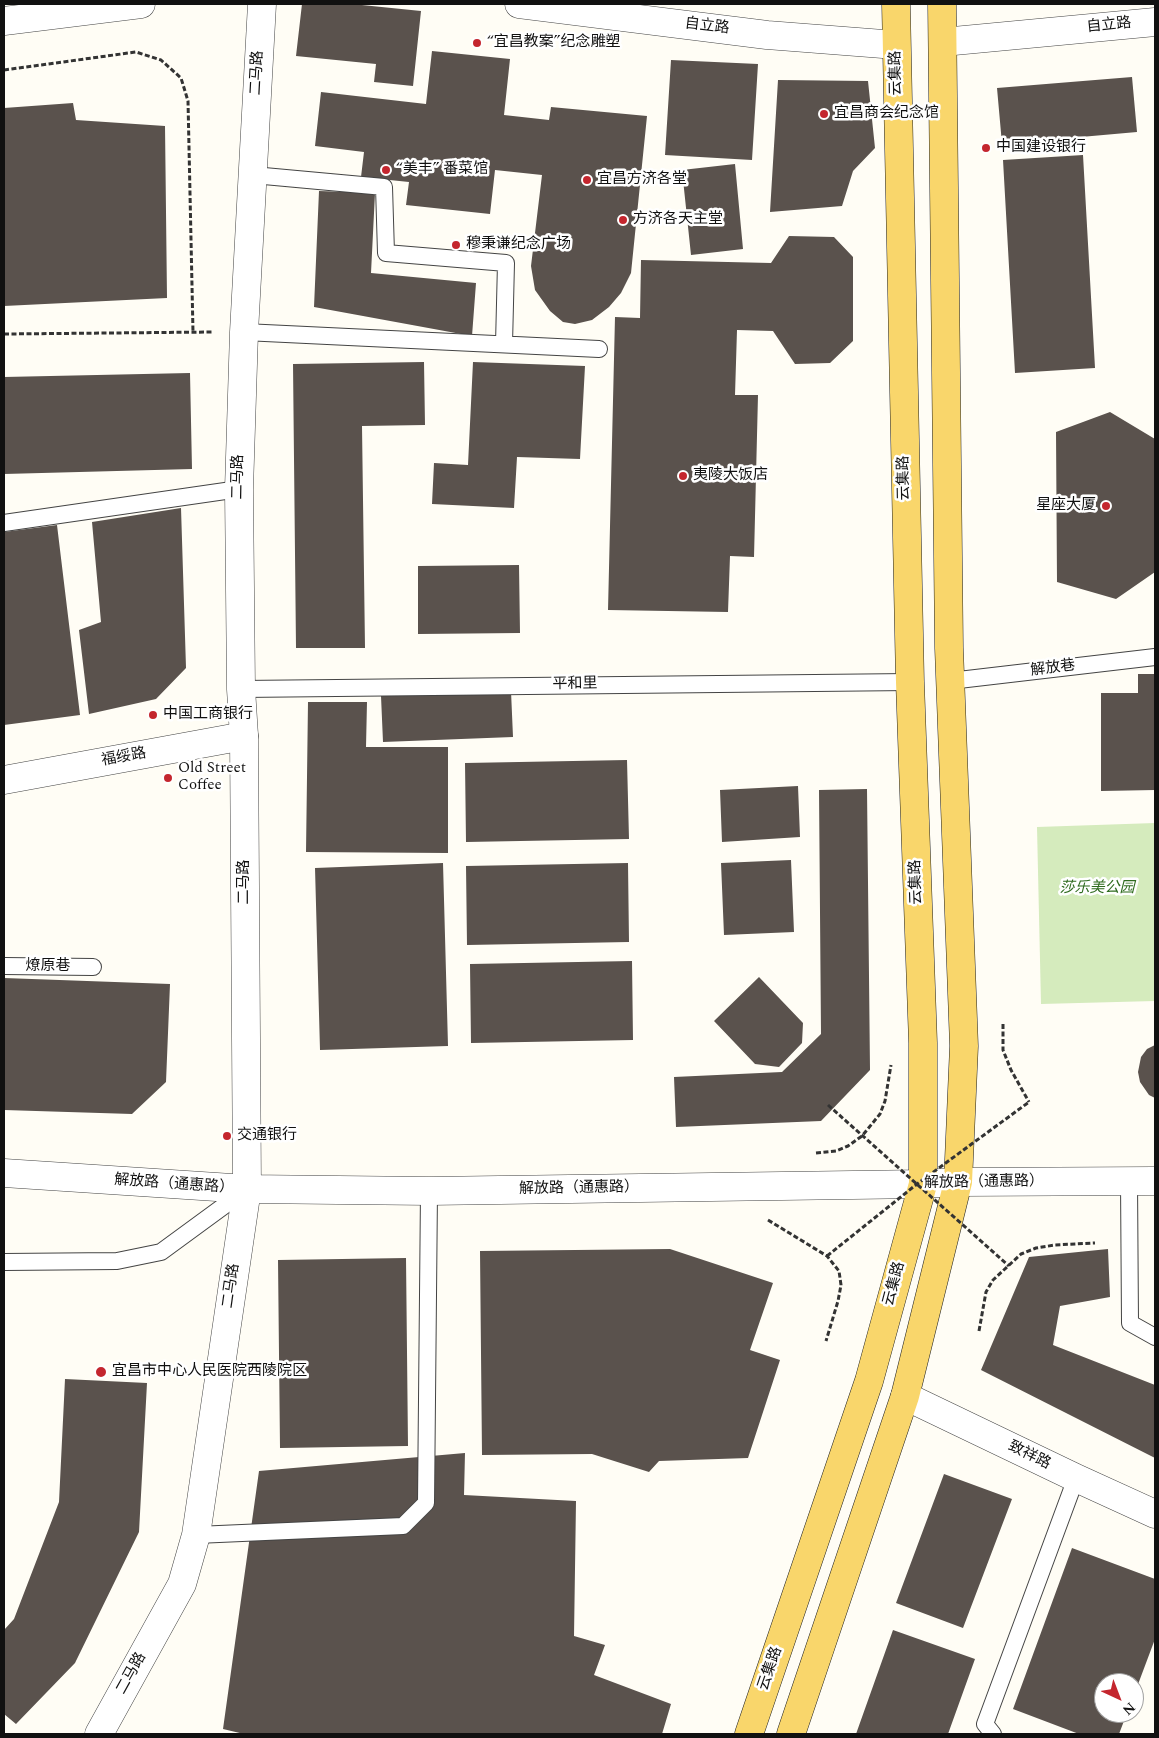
<!DOCTYPE html>
<meta charset="utf-8">
<style>
body{margin:0}
#map{position:relative;width:1159px;height:1738px;overflow:hidden;background:#fffdf5;font-family:Spectral,serif}
canvas{display:block}
.frame{position:absolute;inset:0;border:5px solid #111;pointer-events:none}
.north{position:absolute;left:1094px;top:1673px;width:50px;height:50px;box-sizing:border-box;background:#fff;border:1px solid #a0a0a0;border-radius:50%;rotate:137deg;font-size:14px;font-weight:700;line-height:20px;text-align:center;color:#111}
.north::after{content:'';display:block;margin:auto;width:18px;height:22px;background:#c4262e;clip-path:polygon(50% 0,100% 100%,50% 72%,0 100%)}
</style>
<div id="map">
<canvas width="1159" height="1738"></canvas>
<div class="frame"></div>
<div class="north">N</div>
</div>
<script>
const ctx = document.querySelector('canvas').getContext('2d');
ctx.lineJoin = 'round';
function fillPath(path, color) { ctx.fillStyle = color; ctx.fill(path, 'evenodd'); }
const poly = rows => new Path2D(rows.map(r => 'M' + r).join(''));
function strokePath(path, color, width, dash) { ctx.strokeStyle = color; ctx.lineWidth = width; ctx.lineCap = dash ? 'butt' : 'round'; ctx.setLineDash(dash || []); ctx.stroke(path); }
function label(font, color, halo, rows, align = 'center') {
  ctx.font = font + ' Spectral,"Noto Sans SC",serif'; ctx.lineWidth = 5; ctx.setLineDash([]); ctx.textBaseline = 'middle'; ctx.strokeStyle = halo; ctx.fillStyle = color; for (const [text, x, y, turn = 0] of rows) {
    ctx.save(); ctx.translate(x, y); ctx.rotate((+turn || 0) * Math.PI / 180); ctx.textAlign = isNaN(turn) ? turn : align; if (halo) ctx.strokeText(text, 0, 0); ctx.fillText(text, 0, 0); ctx.restore();
  }
}
const green = poly([
 [1155,823,1155,1001,1041,1004,1037,827]
]);
const building = poly([
 [302,4,352,4,421,11,413,86,374,82,376,64,296,56],
 [432,51,510,59,504,115,549,120,551,107,647,116,631,273,621,293,609,307,592,320,575,324,563,322,550,311,535,290,531,266,542,175,495,170,490,214,406,205,409,182,361,177,364,152,315,146,321,92,426,104],
 [671,60,758,64,752,160,665,155],
 [1132,77,1137,132,1002,144,997,88],
 [778,80,868,81,875,148,853,171,842,206,770,212],
 [73,103,76,120,165,126,167,298,4,306,4,108],
 [1083,155,1095,368,1015,373,1003,160],
 [735,164,743,249,691,255,682,170],
 [319,191,375,193,371,273,476,283,472,336,314,307],
 [789,236,834,237,853,257,853,341,830,363,795,364,773,331,737,330,735,395,758,395,754,557,730,556,728,612,608,610,615,317,640,318,641,260,771,263],
 [424,362,425,425,362,426,365,648,296,648,293,364],
 [473,362,585,366,580,459,517,457,514,508,432,504,434,463,468,465],
 [190,373,192,469,4,474,4,377],
 [1110,412,1155,439,1155,572,1116,599,1057,582,1056,432],
 [181,508,186,668,156,699,89,714,79,630,101,622,92,522],
 [57,525,80,715,4,725,4,532],
 [519,565,520,633,418,634,418,566],
 [1138,674,1155,674,1155,790,1101,791,1101,693,1138,693],
 [511,691,513,737,383,742,381,696],
 [308,702,367,702,366,747,448,747,448,853,306,852],
 [627,760,629,839,466,842,465,763],
 [798,786,800,837,722,842,720,790],
 [867,789,870,1070,821,1121,676,1127,674,1077,782,1072,821,1034,819,790],
 [791,860,794,932,724,935,721,863],
 [443,863,448,1046,320,1050,315,868],
 [628,863,629,942,467,945,466,866],
 [632,961,633,1040,471,1043,470,964],
 [759,977,803,1023,802,1043,779,1067,755,1064,714,1021],
 [4,978,170,984,166,1082,132,1114,4,1110],
 [1155,1045,1155,1098,1149,1095,1140,1082,1138,1072,1141,1057,1147,1049],
 [670,1249,773,1283,750,1350,780,1360,748,1458,659,1461,649,1472,592,1454,482,1455,480,1251],
 [1108,1249,1110,1297,1060,1306,1053,1345,1155,1385,1155,1458,981,1370,1029,1257],
 [406,1258,408,1446,280,1448,278,1260],
 [65,1379,147,1383,139,1532,75,1663,16,1724,4,1714,4,1630,14,1619,59,1502],
 [465,1453,464,1495,576,1501,574,1636,605,1645,594,1675,671,1704,662,1734,244,1734,223,1729,259,1471],
 [944,1474,1012,1499,963,1628,896,1603],
 [1072,1548,1155,1579,1155,1639,1134,1695,1134,1683,1104,1683,1104,1713,1127,1713,1119,1734,1079,1734,1013,1709],
 [893,1630,975,1659,948,1734,856,1734]
]);
const path = poly([
 [4,70,136,52,161,60,181,78,188,101,193,332],
 [4,334,213,332],
 [1003,1024,1003,1050,1011,1070,1029,1102],
 [816,1153,836,1151,848,1146,862,1136,880,1114,885,1101,891,1065],
 [768,1220,827,1256,839,1271,841,1285,838,1301,826,1341],
 [979,1331,986,1292,993,1280,1021,1254,1036,1248,1055,1245,1095,1243]
]);
const service = poly([
 [253,175,384,187,386,253,506,263,504,344],
 [244,332,599,349],
 [4,523,239,489],
 [950,681,1155,657],
 [241,689,910,682],
 [4,966,93,967],
 [1129,1181,1130,1323,1155,1337],
 [4,1262,117,1261,161,1252,247,1189],
 [196,1535,403,1526,426,1503,429,1191],
 [993,1734,985,1724,1076,1478]
]);
const minor = poly([
 [4,780,244,736],
 [905,1396,1076,1478,1155,1514]
]);
const tertiary = poly([
 [519,4,767,35,896,45],
 [4,21,141,4],
 [943,42,1155,22],
 [4,1173,247,1189,429,1191,923,1184,958,1182,1155,1181],
 [99,1734,182,1584,196,1535,247,1189,244,736,241,689,239,489,244,332,262,4]
]);
const primary = poly([
 [749,1734,869,1381,923,1184,923,1043,910,682,896,4],
 [791,1734,905,1396,958,1182,964,1046,949,648,942,4]
]);
const pathBridge = poly([
 [828,1105,1009,1266],
 [827,1256,917,1184,1029,1102]
]);
const markers = [
 [477,43,5,"#c4262e"],
 [824,114,5,"#c4262e"],
 [986,148,5,"#c4262e"],
 [386,170,5,"#c4262e"],
 [587,180,5,"#c4262e"],
 [623,220,5,"#c4262e"],
 [456,245,5,"#c4262e"],
 [683,476,5,"#c4262e"],
 [1106,506,5,"#c4262e"],
 [153,715,5,"#c4262e"],
 [168,778,5,"#c4262e"],
 [227,1136,5,"#c4262e"],
 [101,1372,6,"#c4262e"]
];
const streetNames = [
 ["自立路",1109,26,-6],
 ["自立路",707,27,7],
 ["二马路",258,73,-87],
 ["云集路",897,73,-91],
 ["二马路",239,477,-89],
 ["云集路",905,478,-91],
 ["解放巷",1053,669,-7],
 ["平和里",575,685,-1],
 ["福绥路",124,758,-10],
 ["二马路",245,882,-90],
 ["云集路",917,882,-92],
 ["燎原巷",48,967],
 ["解放路（通惠路）",984,1183,-1],
 ["解放路（通惠路）",174,1185,4],
 ["解放路（通惠路）",579,1189,-1],
 ["云集路",895,1284,-75],
 ["二马路",232,1286,-82],
 ["致祥路",1029,1456,26],
 ["云集路",771,1669,-71],
 ["二马路",132,1674,-61]
];
const poiNames = [
 ["“宜昌教案”纪念雕塑",487,43],
 ["宜昌商会纪念馆",834,114],
 ["中国建设银行",996,148],
 ["“美丰” 番菜馆",396,170],
 ["宜昌方济各堂",597,180],
 ["方济各天主堂",633,220],
 ["穆秉谦纪念广场",466,245],
 ["夷陵大饭店",693,476],
 ["星座大厦",1096,506,"right"],
 ["中国工商银行",163,715],
 ["Old Street",178,769],
 ["Coffee",178,786],
 ["交通银行",237,1136],
 ["宜昌市中心人民医院西陵院区",112,1372]
];
const parkNames = [
 ["莎乐美公园",1097,889]
];
fillPath(green, '#d5ebbd');
fillPath(building, '#5a524d');
strokePath(service, '#444', 18);
strokePath(minor, '#444', 29);
strokePath(tertiary, '#444', 29);
strokePath(primary, '#222', 29);
strokePath(path, '#333', 3, [5, 2.5]);
strokePath(service, '#fff', 16);
strokePath(minor, '#fff', 28);
strokePath(tertiary, '#fff', 28);
strokePath(primary, '#f9d66b', 28);
strokePath(pathBridge, '#333', 3, [5, 2.5]);
for (const [x, y, r, color] of markers) { const dot = new Path2D(); dot.arc(x, y, r, 0, 2 * Math.PI); ctx.fillStyle = color; ctx.fill(dot); strokePath(dot, '#fff', 2); }
label('15px', '#111', '#fff', streetNames);
label('15px', '#111', '#fff', poiNames, 'left');
label('italic 15px', '#2f6b1f', '#fff', parkNames);
</script>
